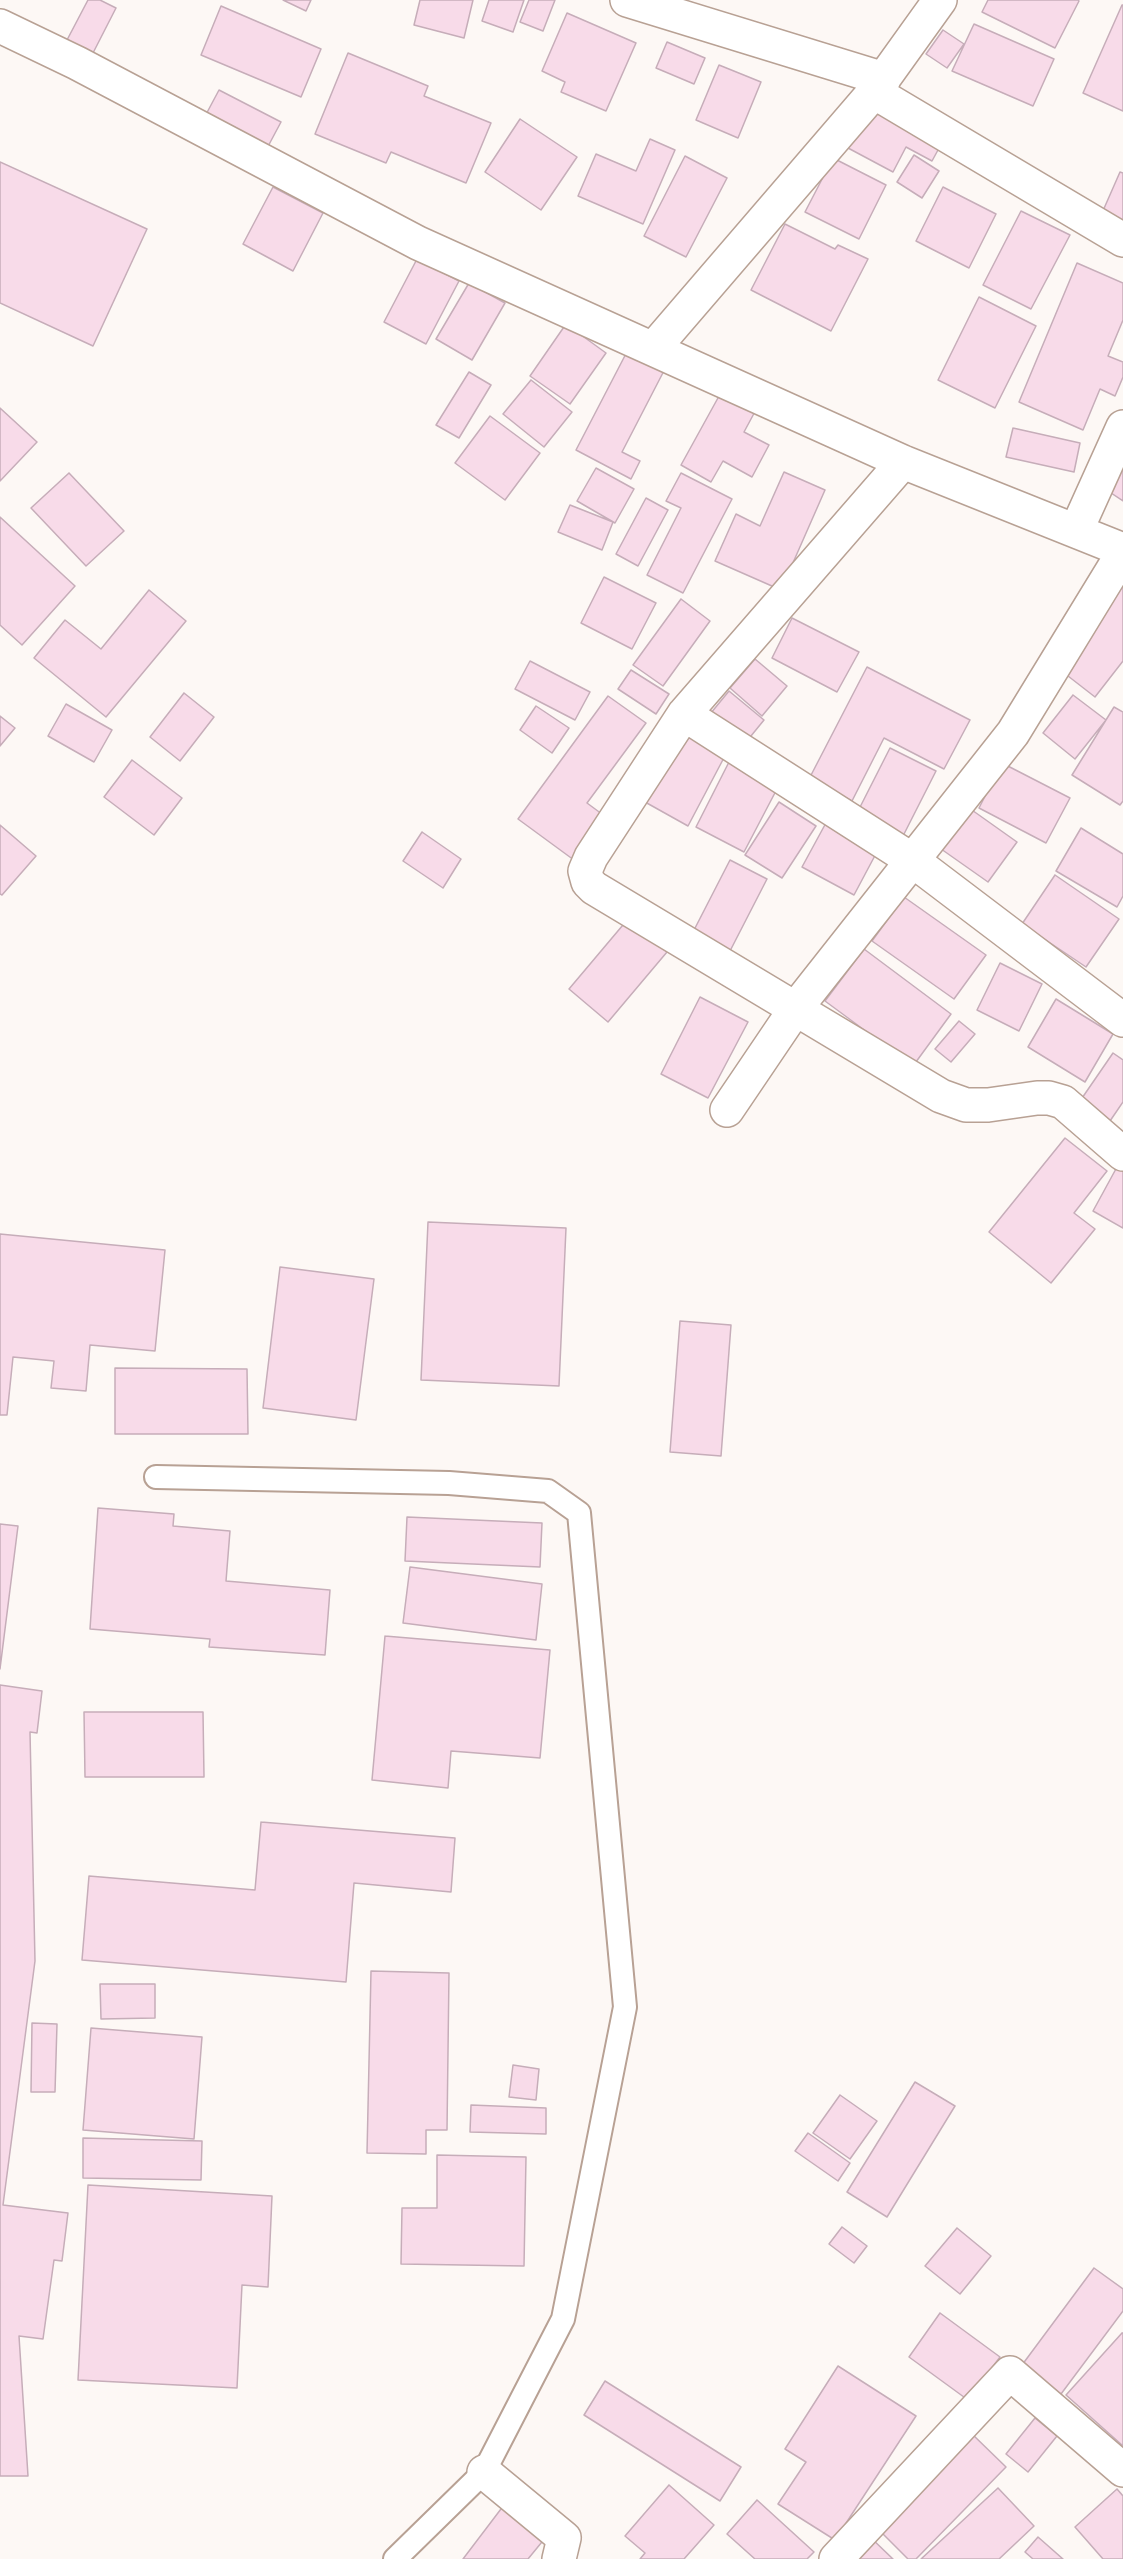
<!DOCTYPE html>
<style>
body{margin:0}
canvas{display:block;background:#fdf8f5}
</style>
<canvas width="1123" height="2559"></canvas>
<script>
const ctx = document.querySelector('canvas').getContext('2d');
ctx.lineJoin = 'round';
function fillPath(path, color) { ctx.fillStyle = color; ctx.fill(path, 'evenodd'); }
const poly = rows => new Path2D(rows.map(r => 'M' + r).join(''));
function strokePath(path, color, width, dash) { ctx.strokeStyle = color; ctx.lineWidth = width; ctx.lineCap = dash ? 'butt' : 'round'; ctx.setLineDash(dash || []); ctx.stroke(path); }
const building = poly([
 [88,0,100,0,116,8,93,53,67,40,88,0],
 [283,0,311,0,306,11,283,0],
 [420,0,473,0,464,38,414,25,420,0],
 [489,0,524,0,513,32,482,21,489,0],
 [529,0,555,0,543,31,520,22,529,0],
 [988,0,1078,0,1079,1,1055,48,982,12,988,0],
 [1122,5,1123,5,1123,111,1083,93,1122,5],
 [221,6,321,49,301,97,201,55,221,6],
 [567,13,636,43,606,111,561,92,565,82,542,71,567,13],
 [974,24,1054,59,1033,106,952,71,974,24],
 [943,30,964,44,947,68,926,54,943,30],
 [667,42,705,58,694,84,656,68,667,42],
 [348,53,428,86,424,96,491,123,466,183,391,152,386,163,315,134,348,53],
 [719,65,761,82,738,138,696,120,719,65],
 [219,90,281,122,265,152,203,120,219,90],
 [873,102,944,139,932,161,906,147,893,172,848,148,873,102],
 [520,119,577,157,541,210,485,172,520,119],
 [650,139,675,150,643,224,578,196,596,154,636,171,650,139],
 [914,155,939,171,922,198,897,182,914,155],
 [685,156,727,178,686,257,644,236,685,156],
 [833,158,886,185,859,239,805,212,833,158],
 [0,162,147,229,93,346,0,303,0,162],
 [1120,172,1123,173,1123,223,1102,213,1120,172],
 [273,187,323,213,293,271,243,244,273,187],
 [943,187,996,214,969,268,916,241,943,187],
 [1021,211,1070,235,1031,309,983,285,1021,211],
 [785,224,835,249,838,245,868,259,831,331,751,290,785,224],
 [417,259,459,281,426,344,384,322,417,259],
 [1077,263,1123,283,1123,320,1108,356,1123,362,1123,377,1115,396,1100,389,1083,430,1019,402,1077,263],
 [469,283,505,303,472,360,436,339,469,283],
 [979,297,1036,326,995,408,938,380,979,297],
 [566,324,606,353,570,404,530,376,566,324],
 [631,344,668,363,622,452,640,461,631,479,576,450,631,344],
 [469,372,491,385,459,438,436,425,469,372],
 [531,380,572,412,544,447,503,414,531,380],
 [724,387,758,406,744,432,769,445,752,477,723,461,711,482,681,465,724,387],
 [0,408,37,442,0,481,0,408],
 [490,416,540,453,505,500,455,463,490,416],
 [1013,428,1080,443,1074,472,1006,457,1013,428],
 [1123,457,1123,501,1102,487,1123,457],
 [596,468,634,489,615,523,577,501,596,468],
 [784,472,825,490,781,590,715,561,736,514,760,526,784,472],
 [69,473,124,531,86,566,31,508,69,473],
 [681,473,732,499,683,593,647,575,681,508,666,501,681,473],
 [646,498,668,510,638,566,616,554,646,498],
 [570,505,613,522,602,550,558,532,570,505],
 [0,517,75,586,22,645,0,625,0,517],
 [604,577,656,603,632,649,581,623,604,577],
 [1123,585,1123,661,1095,697,1059,669,1123,585],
 [149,590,186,621,106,717,34,658,65,620,101,649,149,590],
 [681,599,710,621,663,686,633,665,681,599],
 [792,618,859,652,837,692,772,658,792,618],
 [755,659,787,686,762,716,730,688,755,659],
 [530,661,590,692,575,720,515,689,530,661],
 [867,667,970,720,944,769,884,738,852,801,809,779,867,667],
 [631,670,669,694,656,714,618,689,631,670],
 [729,691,764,720,742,747,706,719,729,691],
 [184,693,214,717,180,761,150,737,184,693],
 [1073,695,1106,720,1075,759,1043,733,1073,695],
 [608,696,646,723,587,803,610,820,578,863,518,819,608,696],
 [66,704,112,730,94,762,48,736,66,704],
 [536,706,569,728,552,753,520,730,536,706],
 [1114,707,1123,712,1123,801,1120,805,1072,775,1114,707],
 [0,716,15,728,0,746,0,716],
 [684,729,727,752,688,826,645,802,684,729],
 [890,748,936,771,902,838,856,815,890,748],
 [132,760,182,798,154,835,104,797,132,760],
 [729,762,778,787,744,852,696,827,729,762],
 [1002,763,1070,798,1046,843,979,808,1002,763],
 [779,802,816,826,782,878,745,855,779,802],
 [962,803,1017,842,988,882,934,844,962,803],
 [827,821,879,848,854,895,802,867,827,821],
 [0,825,36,856,2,895,0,894,0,825],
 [1081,828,1123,854,1123,896,1117,907,1056,871,1081,828],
 [422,832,461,859,443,888,403,861,422,832],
 [730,860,767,879,730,951,693,932,730,860],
 [1055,875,1119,919,1086,967,1022,924,1055,875],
 [904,897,986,955,954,999,872,941,904,897],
 [628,919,667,952,608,1022,569,989,628,919],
 [864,949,951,1014,913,1066,825,1001,864,949],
 [1000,963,1042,984,1019,1031,977,1010,1000,963],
 [700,997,748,1022,708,1098,661,1074,700,997],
 [1056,999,1113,1034,1085,1082,1028,1047,1056,999],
 [959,1021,975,1034,951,1062,935,1049,959,1021],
 [1113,1053,1123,1060,1123,1102,1110,1121,1080,1101,1113,1053],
 [1065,1138,1107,1171,1074,1213,1095,1229,1051,1283,989,1232,1065,1138],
 [1117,1167,1123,1170,1123,1228,1093,1211,1117,1167],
 [428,1222,566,1228,559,1386,421,1380,428,1222],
 [0,1234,165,1250,155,1351,90,1345,86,1391,51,1388,54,1361,13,1357,7,1415,0,1415,0,1234],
 [280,1267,374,1279,356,1420,263,1408,280,1267],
 [680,1321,731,1325,721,1456,670,1452,680,1321],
 [115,1368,247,1369,248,1434,115,1434,115,1368],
 [98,1508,174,1514,173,1526,230,1531,226,1581,330,1590,325,1655,209,1647,210,1639,90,1629,98,1508],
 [407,1517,542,1523,540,1567,405,1561,407,1517],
 [0,1524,18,1526,0,1669,0,1524],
 [410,1567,542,1584,536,1640,403,1623,410,1567],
 [385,1636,550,1650,540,1758,451,1751,448,1788,372,1780,385,1636],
 [0,1685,42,1691,37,1733,30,1732,35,1961,3,2205,68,2213,62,2261,54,2260,43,2339,19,2336,28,2476,0,2476,0,1685],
 [84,1712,203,1712,204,1777,85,1777,84,1712],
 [261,1822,455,1838,451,1892,354,1883,346,1982,82,1960,89,1876,255,1890,261,1822],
 [371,1971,449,1973,447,2130,426,2130,426,2154,367,2153,371,1971],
 [100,1984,155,1984,155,2018,101,2019,100,1984],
 [32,2023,57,2024,55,2092,31,2092,32,2023],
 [91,2028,202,2037,194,2139,83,2130,91,2028],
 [513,2065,539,2069,536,2100,509,2097,513,2065],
 [915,2082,955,2106,887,2217,847,2192,915,2082],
 [840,2095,877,2121,850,2159,813,2133,840,2095],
 [471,2105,546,2108,546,2134,470,2132,471,2105],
 [808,2133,850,2163,838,2181,795,2151,808,2133],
 [83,2138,202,2141,201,2180,83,2178,83,2138],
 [437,2155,526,2157,524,2266,401,2264,402,2208,437,2208,437,2155],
 [88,2185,272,2196,268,2287,242,2285,237,2388,78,2380,88,2185],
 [842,2227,867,2246,854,2263,829,2244,842,2227],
 [957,2228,991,2256,960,2294,925,2266,957,2228],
 [1094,2268,1123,2289,1123,2311,1061,2394,1022,2365,1094,2268],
 [940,2313,1000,2357,968,2400,909,2357,940,2313],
 [1122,2333,1123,2333,1123,2446,1066,2395,1122,2333],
 [838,2366,916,2416,835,2540,778,2504,806,2462,785,2449,838,2366],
 [605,2381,741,2467,720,2501,584,2415,605,2381],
 [1035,2418,1057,2436,1028,2472,1006,2454,1035,2418],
 [971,2433,1006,2467,916,2559,908,2559,877,2528,971,2433],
 [669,2485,714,2525,684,2559,640,2559,645,2553,625,2536,669,2485],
 [998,2488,1034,2526,999,2559,921,2559,998,2488],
 [1117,2489,1123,2496,1123,2559,1103,2559,1075,2527,1117,2489],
 [757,2500,814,2552,807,2559,755,2559,727,2534,757,2500],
 [504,2505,546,2537,528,2559,463,2559,504,2505],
 [868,2535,893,2559,845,2559,868,2535],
 [1038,2537,1063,2559,1033,2559,1025,2552,1038,2537]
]);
const service = poly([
 [156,1477,449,1483,548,1491,579,1513,625,2007,563,2319,484,2472,395,2559]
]);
const minor = poly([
 [627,0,884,79],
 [0,26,77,63,418,243,903,462,1123,550],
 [874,92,1123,240],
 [653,349,874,92,940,0],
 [903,462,684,714,591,857,585,871,588,882,594,888,941,1096,966,1105,988,1105,1037,1098,1049,1098,1063,1102,1123,1154],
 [1076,531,1123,427],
 [684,714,912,860,1123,1020],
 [727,1110,796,1008,1013,733,1123,553],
 [484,2472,564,2538,559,2559],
 [836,2559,1010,2373,1123,2470]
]);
fillPath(building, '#f8dbe9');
strokePath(building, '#c6adb9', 1.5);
strokePath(service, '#b8a194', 26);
strokePath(minor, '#b8a194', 36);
strokePath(service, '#fff', 22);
strokePath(minor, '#fff', 33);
</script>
